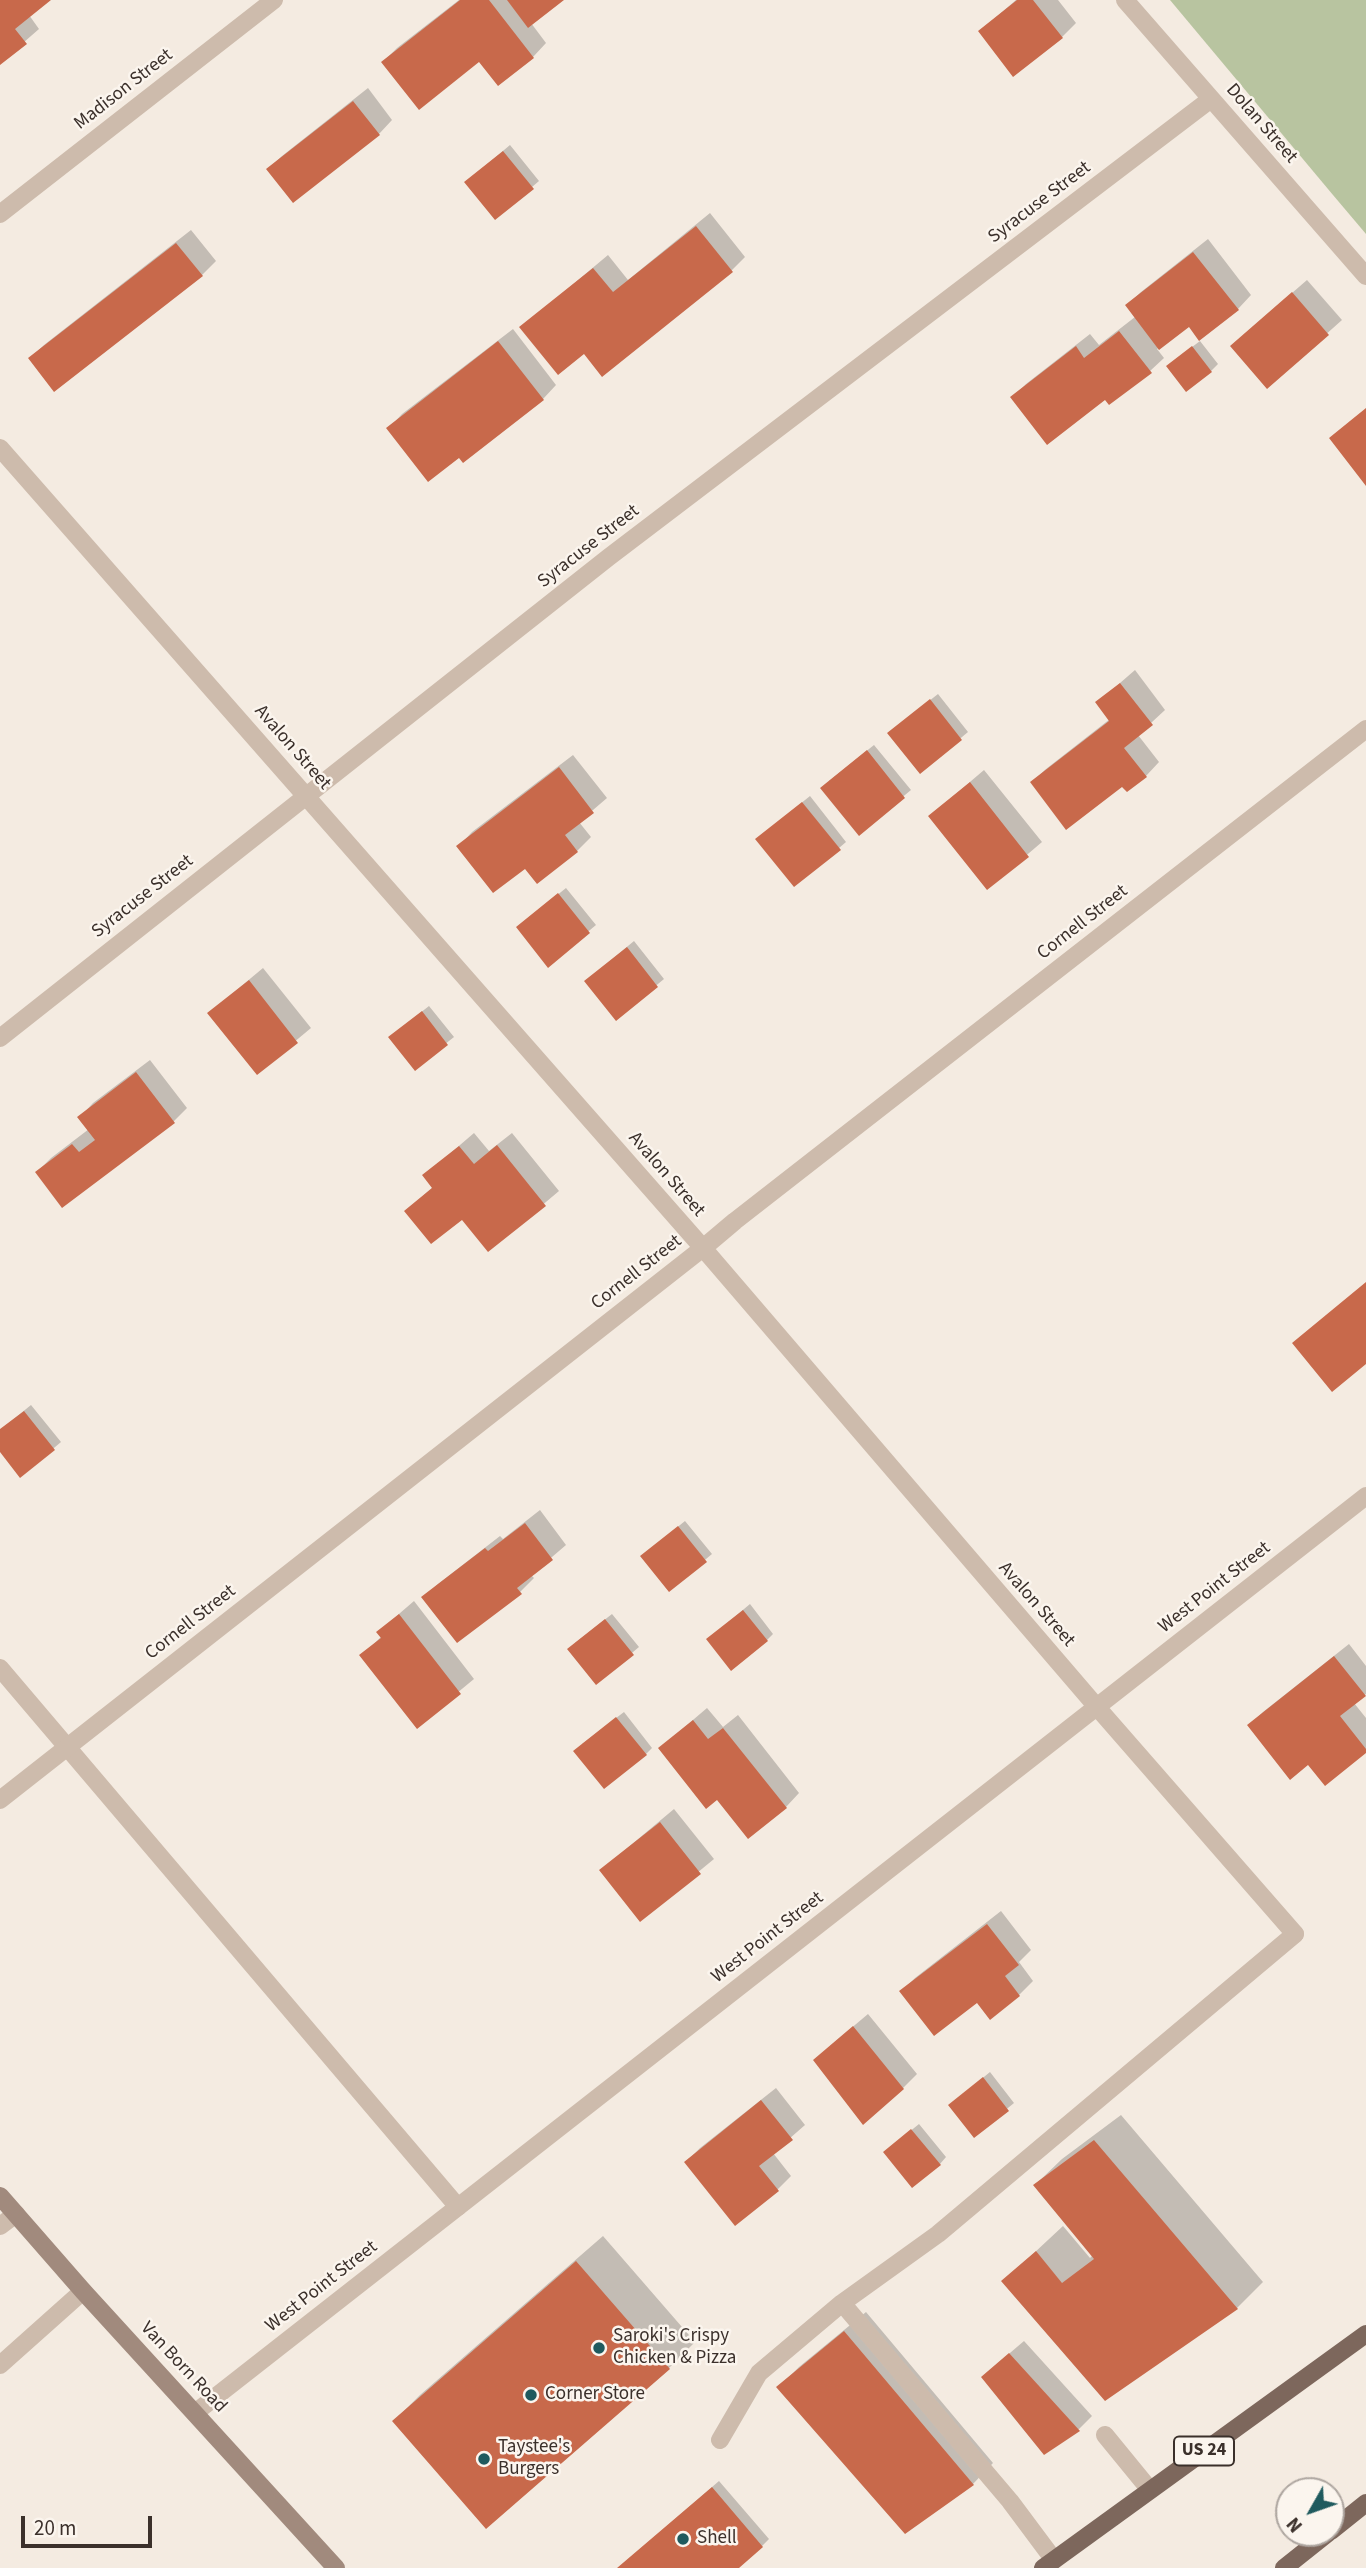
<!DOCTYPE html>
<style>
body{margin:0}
#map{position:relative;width:1366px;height:2568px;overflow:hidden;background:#f4ebe1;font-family:"Source Sans 3",sans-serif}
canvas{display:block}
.north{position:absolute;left:1275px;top:2477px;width:70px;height:70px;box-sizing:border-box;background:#fbf5ee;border:2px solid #aea6a0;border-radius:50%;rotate:230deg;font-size:19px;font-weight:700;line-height:28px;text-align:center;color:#3b302b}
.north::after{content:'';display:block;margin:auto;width:24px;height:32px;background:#1f5a5e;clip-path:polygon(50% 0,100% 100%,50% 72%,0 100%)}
.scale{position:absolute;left:21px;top:2516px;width:131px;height:32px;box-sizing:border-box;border:4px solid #3b302b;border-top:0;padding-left:9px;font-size:21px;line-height:24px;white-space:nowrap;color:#3b302b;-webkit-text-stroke:5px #fbf5ee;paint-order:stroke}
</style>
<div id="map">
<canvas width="1366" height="2568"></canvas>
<div class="north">N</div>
<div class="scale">20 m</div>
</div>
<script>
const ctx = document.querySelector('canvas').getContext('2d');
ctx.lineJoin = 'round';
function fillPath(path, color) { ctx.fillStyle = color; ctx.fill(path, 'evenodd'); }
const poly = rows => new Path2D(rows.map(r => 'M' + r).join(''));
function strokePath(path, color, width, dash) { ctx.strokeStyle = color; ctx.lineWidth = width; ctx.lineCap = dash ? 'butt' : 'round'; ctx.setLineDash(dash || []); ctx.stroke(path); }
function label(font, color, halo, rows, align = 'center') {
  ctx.font = font + ' "Source Sans 3",sans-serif'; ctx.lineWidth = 5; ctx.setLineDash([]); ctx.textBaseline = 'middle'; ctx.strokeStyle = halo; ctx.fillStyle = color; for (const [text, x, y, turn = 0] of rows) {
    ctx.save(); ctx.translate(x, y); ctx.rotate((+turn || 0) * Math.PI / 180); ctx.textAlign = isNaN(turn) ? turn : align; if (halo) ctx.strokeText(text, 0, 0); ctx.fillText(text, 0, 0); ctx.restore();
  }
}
const green = poly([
 [1170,0,1366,0,1366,234,1333,195]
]);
const shadow = poly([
 [0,0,48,0,29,15,39,29,0,63],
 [459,0,561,0,531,23,546,43,533,57,383,62,397,48],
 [1016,0,1058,0,1076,23,1062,37,980,31],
 [368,88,392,120,379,134,268,169,282,156],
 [510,145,539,181,532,187,473,176],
 [710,213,745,257,731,271,585,352,522,327,608,255,628,280],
 [191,230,216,261,202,275,30,358,44,345],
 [1208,239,1251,295,1238,309,1189,324,1157,349,1164,358,1150,371,1012,398,1026,384,1090,334,1099,345,1135,317,1127,305,1141,292],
 [1307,280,1342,320,1267,387,1246,333],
 [513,329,556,385,543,399,460,456,389,428,402,414],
 [1200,341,1218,364,1211,371,1175,360],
 [1135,670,1165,710,1138,735,1159,762,1146,776,1123,784,1032,782,1046,769,1110,719,1097,703],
 [938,694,968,732,920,772,896,727],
 [874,745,911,790,859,833,829,781],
 [573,755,607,798,579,822,591,837,577,851,525,866,459,846,472,832],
 [984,770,1042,842,988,888,930,816],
 [810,796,846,842,839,848,764,833],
 [566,888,596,925,548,965,525,921],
 [634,941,664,979,617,1018,593,975],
 [263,968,311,1028,257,1073,209,1013],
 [429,1006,454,1037,415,1068,397,1031],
 [150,1060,187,1108,173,1122,37,1172,51,1158,89,1129,80,1117,93,1103],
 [474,1133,489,1151,512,1133,559,1191,489,1250,462,1217,406,1211,434,1186,425,1175],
 [31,1405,61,1442,21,1476,0,1449,0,1430],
 [540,1510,566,1545,531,1575,534,1578,520,1592,424,1597,438,1584,500,1536,503,1539],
 [685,1521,712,1554,669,1590,649,1550],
 [414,1601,474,1679,417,1726,362,1655,382,1636,378,1632],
 [750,1604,773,1634,767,1640,708,1639],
 [612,1614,639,1647,596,1683,575,1643],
 [1349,1644,1366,1666,1366,1694,1354,1703,1366,1718,1366,1751,1308,1763,1249,1726,1263,1712],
 [707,1708,723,1727,738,1715,799,1793,786,1807,718,1797,660,1748],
 [624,1712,652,1748,646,1754,582,1744],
 [674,1809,714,1859,641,1919,601,1870],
 [1001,1911,1031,1950,1019,1962,1033,1981,1019,1995,978,2001,902,1991,915,1978],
 [868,2014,917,2074,903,2088,830,2046],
 [990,2072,1014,2103,974,2136,957,2099],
 [776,2088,805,2125,773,2153,791,2176,777,2190,686,2162,700,2148],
 [1121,2115,1263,2282,1237,2308,1004,2281,1063,2226,1090,2258,1093,2255,1035,2185,1062,2159],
 [919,2124,946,2157,940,2164,892,2146],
 [603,2236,695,2342,669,2368,394,2421,420,2395],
 [866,2312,993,2463,973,2484,905,2532,779,2387,799,2367],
 [1024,2341,1092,2416,1079,2429,1045,2452,997,2364],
 [719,2481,769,2539,762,2546,736,2568,618,2568]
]);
const building = poly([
 [0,0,51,0,15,29,27,44,0,65],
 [460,0,489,0,534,58,498,86,479,62,419,110,381,62],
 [507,0,564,0,528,28],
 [1017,0,1033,0,1063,38,1013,77,978,31],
 [353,101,380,135,293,203,266,169],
 [503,151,534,189,495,220,464,182],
 [696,226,733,272,602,377,584,354,558,375,519,327,593,268,613,292],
 [176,243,203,276,54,392,28,358],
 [1193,252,1239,310,1199,341,1189,327,1159,350,1125,305],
 [1292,292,1329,335,1267,389,1230,346],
 [1119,331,1152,373,1109,405,1105,400,1047,445,1010,397,1076,346,1084,358],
 [498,341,544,400,463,463,459,458,428,482,386,428],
 [1192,346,1212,372,1186,392,1166,366],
 [1366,408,1366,486,1329,438],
 [1120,683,1153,725,1124,748,1147,777,1127,792,1122,787,1066,830,1030,782,1109,721,1095,702],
 [930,699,962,740,920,774,887,733],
 [867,750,905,798,859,836,820,788],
 [559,767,594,813,565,835,578,852,537,884,525,869,493,893,456,846],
 [970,782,1029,857,987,890,928,816],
 [802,802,841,850,794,887,755,839],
 [558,893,590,933,548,968,516,927],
 [627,947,658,987,616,1021,584,981],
 [249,980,298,1043,257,1075,207,1013],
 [422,1011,448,1045,415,1071,388,1037],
 [136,1072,175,1123,62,1208,35,1172,72,1144,79,1152,95,1140,77,1117],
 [497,1145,546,1206,488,1252,462,1220,431,1244,404,1211,432,1188,422,1175,459,1146,474,1164],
 [1366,1282,1366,1364,1332,1392,1292,1343],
 [24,1411,55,1450,20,1478,0,1452,0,1429],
 [525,1523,553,1560,517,1588,522,1594,457,1643,421,1597,485,1548,488,1551],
 [678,1526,707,1562,669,1592,640,1556],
 [743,1610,768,1641,731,1671,706,1639],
 [399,1614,461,1694,417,1729,359,1655,381,1638,376,1632],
 [605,1619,634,1655,596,1685,567,1649],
 [1334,1656,1366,1696,1340,1716,1366,1749,1366,1753,1325,1786,1308,1765,1290,1780,1247,1725],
 [616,1717,647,1755,604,1789,573,1751],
 [693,1720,708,1739,723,1728,787,1808,748,1839,717,1800,706,1809,658,1748],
 [660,1822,701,1874,640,1922,599,1870],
 [987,1924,1019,1965,1005,1976,1020,1996,990,2020,977,2003,934,2036,899,1991],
 [853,2026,904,2089,863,2125,813,2060],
 [983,2077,1009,2111,974,2138,948,2105],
 [761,2100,793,2140,759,2166,779,2191,735,2226,684,2162],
 [911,2129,941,2165,912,2188,883,2152],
 [1094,2140,1238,2309,1105,2401,1001,2281,1036,2251,1062,2283,1094,2259,1033,2185],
 [576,2261,670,2369,486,2529,392,2421],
 [844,2331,974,2485,905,2534,776,2387],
 [1009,2353,1080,2431,1044,2455,981,2377],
 [712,2487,763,2547,739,2568,617,2568]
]);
const service = poly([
 [0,1668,458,2207],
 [0,2226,16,2214],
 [842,2303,1010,2501,1054,2560],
 [1105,2435,1150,2490],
 [720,2440,759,2373,842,2303,938,2234,1295,1934]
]);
const minor = poly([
 [1125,0,1366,276],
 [0,214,274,0],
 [0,448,703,1248,1096,1706,1295,1934],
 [0,1038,609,557,1211,99],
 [0,1800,703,1248,735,1221,1366,729],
 [0,2365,83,2291],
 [196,2412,1366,1496]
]);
const secondary = poly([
 [0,2196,83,2291,336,2568]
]);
const primary = poly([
 [1331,2531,1366,2503],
 [1043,2568,1366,2334],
 [1284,2568,1328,2533]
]);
const markers = [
 [599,2348,7,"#1f5a5e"],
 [531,2395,7,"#1f5a5e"],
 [484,2459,7,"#1f5a5e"],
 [683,2539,7,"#1f5a5e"]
];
const shields = [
 [1204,2451,60]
];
const shieldNames = [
 ["US 24",1204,2451]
];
const streetNames = [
 ["Madison Street",124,90,-38],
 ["Dolan Street",1261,124,49],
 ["Syracuse Street",1040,203,-37],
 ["Syracuse Street",589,547,-38],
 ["Avalon Street",292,748,49],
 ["Syracuse Street",143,897,-38],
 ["Cornell Street",1083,923,-38],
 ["Avalon Street",666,1175,49],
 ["Cornell Street",637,1273,-38],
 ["West Point Street",1215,1588,-38],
 ["Avalon Street",1036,1605,49],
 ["Cornell Street",191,1623,-38],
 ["West Point Street",768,1938,-38],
 ["West Point Street",322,2287,-38],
 ["Van Born Road",183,2368,47]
];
const poiNames = [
 ["Saroki's Crispy",613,2337],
 ["Chicken & Pizza",613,2359],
 ["Corner Store",545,2395],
 ["Taystee's",498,2448],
 ["Burgers",498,2470],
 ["Shell",697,2539]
];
fillPath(green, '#b8c4a0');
fillPath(shadow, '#0003');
fillPath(building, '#c8694b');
strokePath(service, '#cdbbac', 18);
strokePath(minor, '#cdbbac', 18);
strokePath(secondary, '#a18a7d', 18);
strokePath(primary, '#7d675c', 18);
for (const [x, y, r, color] of markers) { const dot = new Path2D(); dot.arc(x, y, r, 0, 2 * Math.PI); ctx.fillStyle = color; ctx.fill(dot); strokePath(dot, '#fbf5ee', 2.5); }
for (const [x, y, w] of shields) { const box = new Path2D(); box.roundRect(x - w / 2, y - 14.5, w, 29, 5); ctx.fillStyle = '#fbf5ee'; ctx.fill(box); strokePath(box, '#3b302b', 2); }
label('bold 18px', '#3b302b', null, shieldNames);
label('19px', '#3b302b', '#fbf5ee', streetNames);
label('19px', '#3b302b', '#fbf5ee', poiNames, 'left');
</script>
